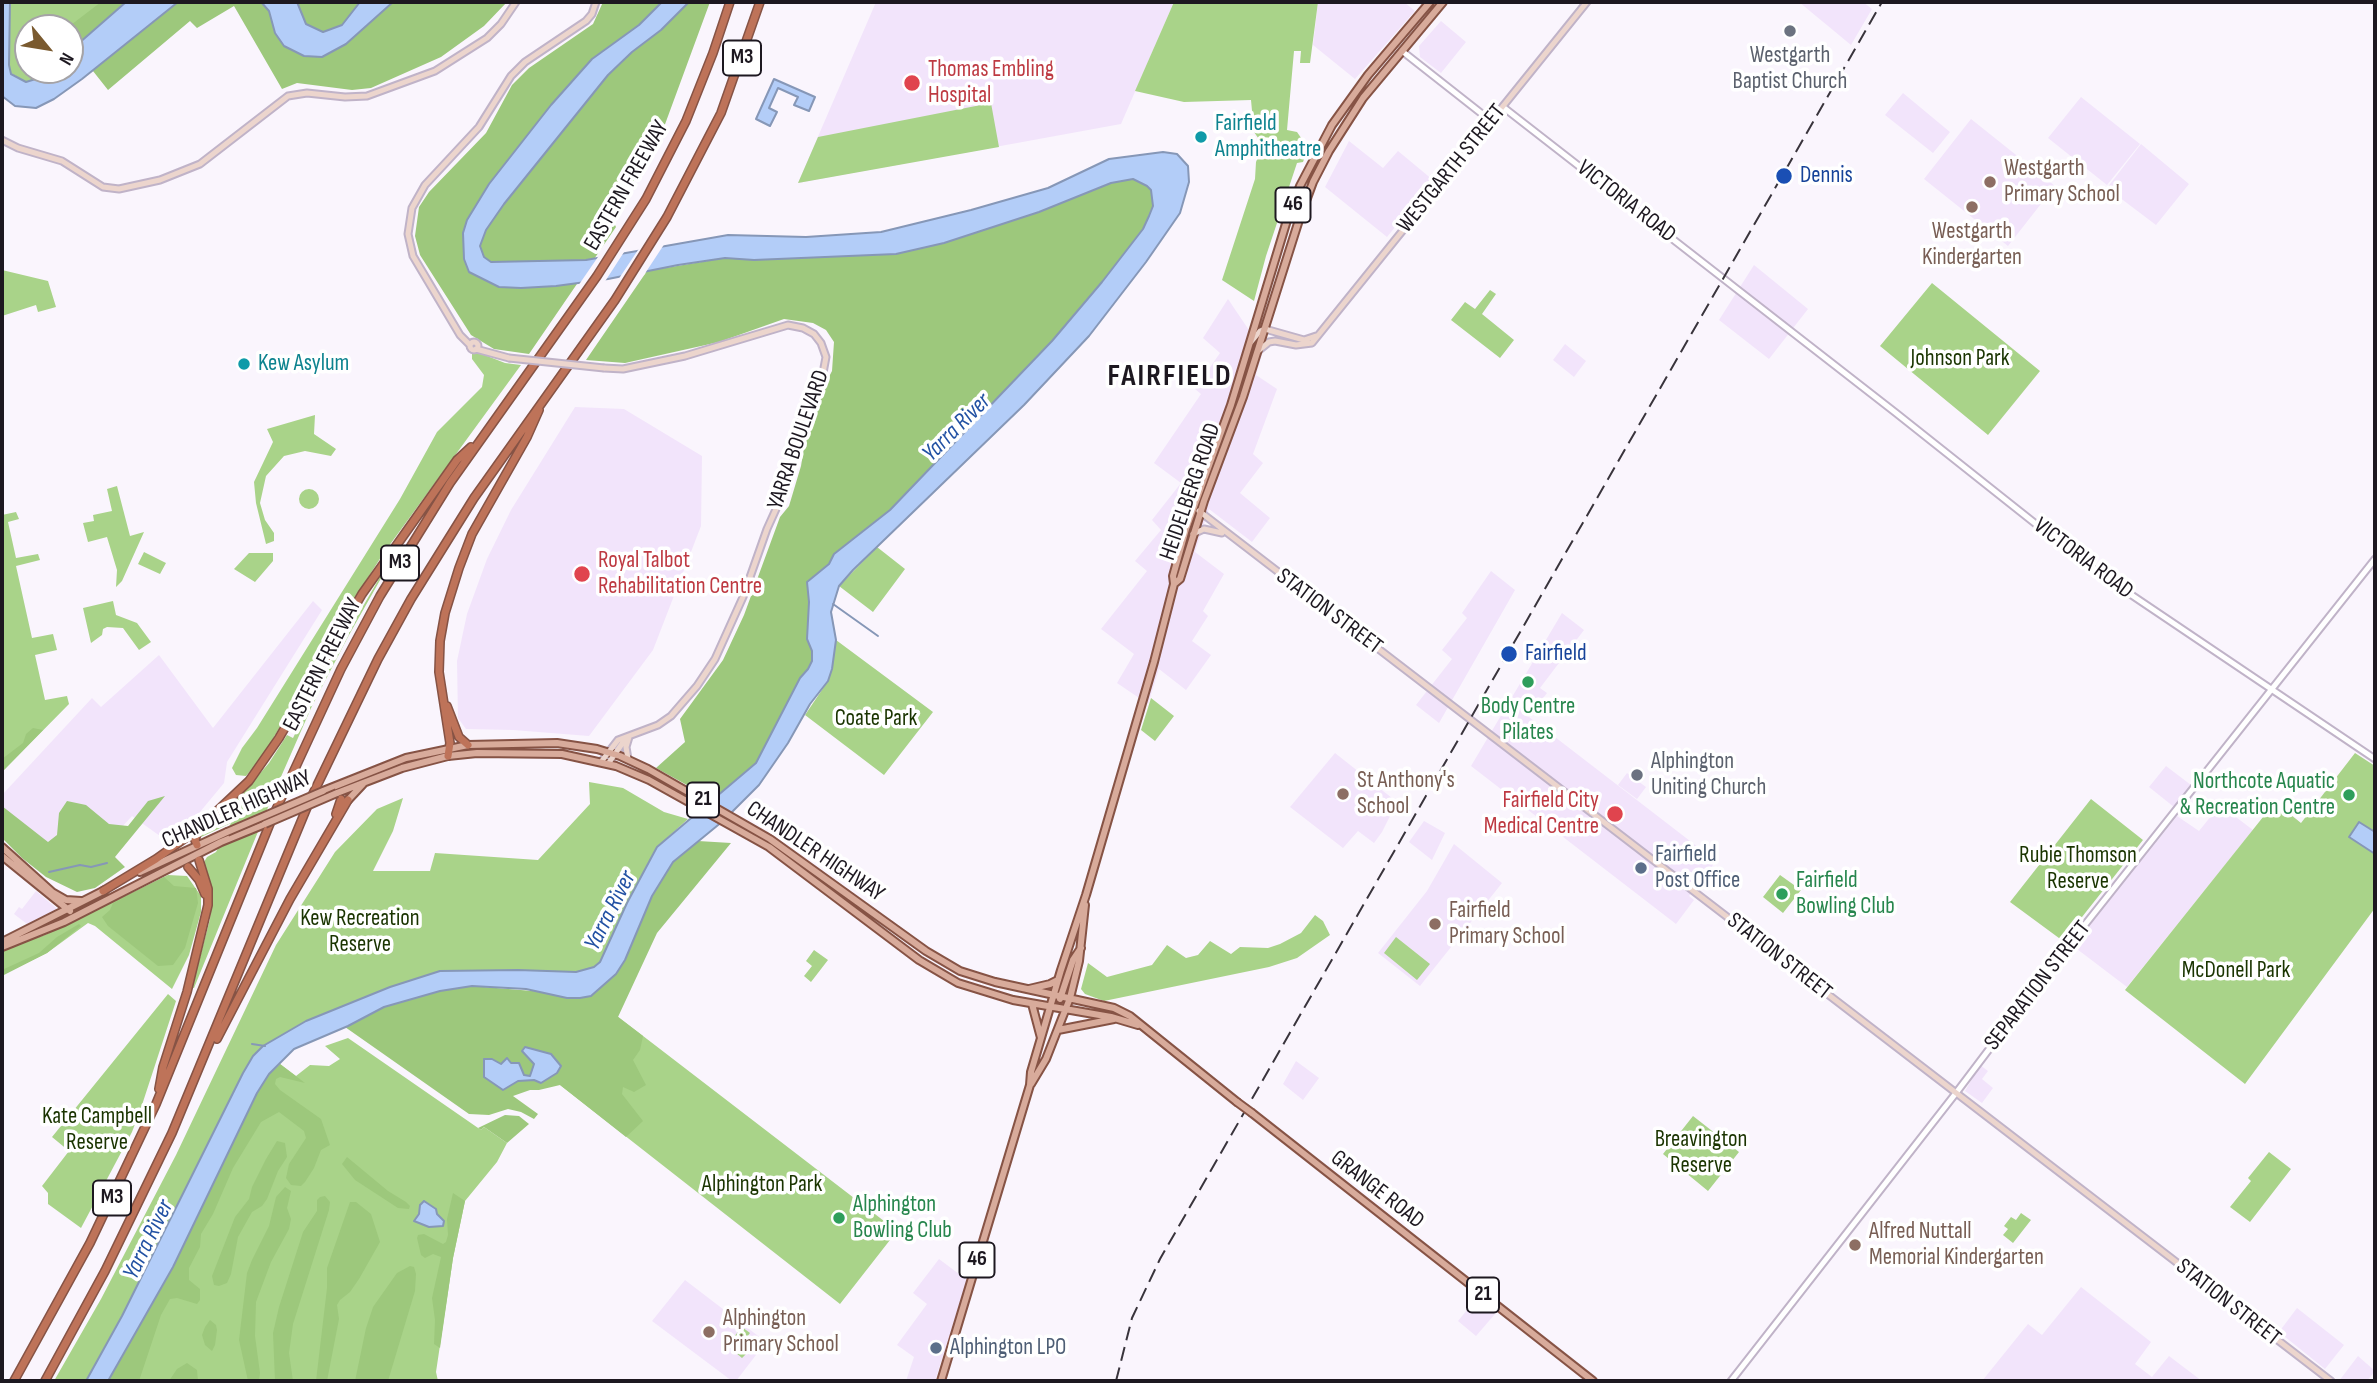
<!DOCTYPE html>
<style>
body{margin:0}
#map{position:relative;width:2377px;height:1383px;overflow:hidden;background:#faf5fd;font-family:"Sofia Sans Condensed",sans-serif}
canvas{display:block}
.frame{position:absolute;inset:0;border:4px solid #1d1820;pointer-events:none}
.north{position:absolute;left:14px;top:14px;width:70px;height:70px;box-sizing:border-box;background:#fff;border:2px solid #a5a3a6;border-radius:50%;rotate:120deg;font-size:19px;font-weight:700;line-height:28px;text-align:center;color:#1d1820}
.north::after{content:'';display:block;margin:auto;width:24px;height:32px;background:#7a5a2f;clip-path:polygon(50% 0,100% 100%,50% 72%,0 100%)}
</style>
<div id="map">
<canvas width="2377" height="1383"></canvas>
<div class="frame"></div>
<div class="north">N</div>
</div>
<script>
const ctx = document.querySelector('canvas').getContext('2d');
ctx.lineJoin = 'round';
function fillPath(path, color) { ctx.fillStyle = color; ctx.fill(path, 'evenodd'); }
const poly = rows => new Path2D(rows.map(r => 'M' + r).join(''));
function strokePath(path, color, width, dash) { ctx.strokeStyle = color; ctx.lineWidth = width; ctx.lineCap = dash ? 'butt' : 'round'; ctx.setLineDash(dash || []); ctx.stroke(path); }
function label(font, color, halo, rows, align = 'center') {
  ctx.font = font + ' "Sofia Sans Condensed",sans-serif'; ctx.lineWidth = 7; ctx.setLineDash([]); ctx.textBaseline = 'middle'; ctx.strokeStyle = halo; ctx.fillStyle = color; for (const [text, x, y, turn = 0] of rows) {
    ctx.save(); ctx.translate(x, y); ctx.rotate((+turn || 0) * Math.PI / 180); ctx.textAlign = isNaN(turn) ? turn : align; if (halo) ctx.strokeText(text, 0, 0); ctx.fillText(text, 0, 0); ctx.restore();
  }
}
const built = poly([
 [876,2,1174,2,1121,124,798,183],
 [1318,2,1404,2,1415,11,1355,79,1313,45],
 [1799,2,1863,2,1872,9,1851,45],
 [1441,21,1466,42,1441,73,1420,57,1419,46],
 [1903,93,1950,132,1933,153,1885,115],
 [2081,97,2140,144,2107,185,2048,138],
 [1971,119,2055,186,2008,246,1924,179],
 [1349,141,1383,168,1398,151,1433,180,1387,237,1325,187],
 [2141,144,2189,184,2156,225,2107,188],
 [1754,265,1808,309,1769,359,1719,320],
 [1228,299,1263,351,1256,375,1277,389,1253,454,1263,463,1240,493,1270,518,1252,542,1209,509,1195,552,1224,574,1203,611,1208,616,1192,641,1211,655,1186,690,1159,669,1148,704,1117,683,1134,654,1101,629,1147,571,1135,561,1161,530,1152,520,1181,483,1154,463,1201,394,1195,389,1220,353,1203,338],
 [1565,344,1586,361,1574,377,1553,360],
 [575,407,624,409,702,456,701,526,653,650,589,736,513,730,466,729,458,718,457,661,467,614,487,559,511,510],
 [1491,571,1515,590,1439,723,1416,705,1452,659,1442,650,1467,618,1462,613],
 [313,601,322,610,227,762,224,783,200,812,160,836,132,816,75,878,2,815,2,795,92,698,101,707,159,655,213,728],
 [1562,613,1584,630,1540,688,1547,693,1529,717,1716,861,1689,896,1694,900,1676,924,1471,766],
 [1335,753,1397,802,1382,832,1374,843,1358,831,1343,848,1290,807],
 [2166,766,2191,785,2174,807,2149,787],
 [1627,773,1646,787,1637,799,1618,785],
 [2220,805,2253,830,2127,987,2073,946,2177,816,2199,831],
 [1424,821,1445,833,1432,860,1409,842],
 [1454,844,1502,883,1420,986,1378,953,1427,891],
 [36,891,56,908,56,910,27,924,14,914,19,907,22,909],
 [1296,1061,1319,1078,1303,1100,1283,1084],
 [1980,1065,1988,1071,1982,1079,1993,1088,1982,1103,1965,1091],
 [939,1259,967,1280,935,1381,906,1381,914,1357,897,1345,927,1304,913,1293],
 [685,1280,766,1342,736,1381,732,1381,652,1321],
 [2081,1287,2151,1342,2135,1364,2152,1377,2169,1356,2202,1381,1982,1381,2028,1324,2042,1335],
 [1476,1299,1495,1314,1476,1336,1458,1321],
 [2297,1308,2344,1345,2325,1369,2279,1332],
 [2358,1356,2375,1371,2367,1381,2339,1381]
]);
const green = poly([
 [10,2,126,2,70,51,70,28,28,28,28,70,50,70,42,77,26,82,11,73,9,65],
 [1174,2,1318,2,1310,63,1300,63,1301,51,1294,51,1287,130,1297,132,1308,148,1303,162,1297,163,1266,256,1254,301,1222,280,1255,179,1256,162,1263,145,1254,132,1251,100,1184,102,1135,91],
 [991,103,999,147,798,183,818,137],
 [2,270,48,281,56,307,38,312,36,305,2,316],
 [1932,283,2040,371,1988,435,1880,346],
 [1490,290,1496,294,1482,314,1514,340,1500,358,1451,320,1465,302,1475,309],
 [472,352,477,352,505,363,521,365,383,554,349,607,263,756,246,776,236,775,232,768,242,748,257,728,400,499,437,432,482,387,484,375,472,359],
 [315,415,314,434,336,449,331,456,305,451,284,456,266,476,260,503,265,520,274,533,274,541,266,544,256,503,254,482,273,442,267,429],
 [117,486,130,536,144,532,122,581,116,587,117,570,107,537,88,542,83,523,94,521,93,515,112,511,107,489],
 '299 499a10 10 0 1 1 20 0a10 10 0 1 1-20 0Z',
 [16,512,19,519,8,522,16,558,38,554,40,560,16,566,32,638,53,634,57,650,35,655,45,700,67,696,69,704,2,772,2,515],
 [877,547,905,569,873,612,839,586],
 [144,552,166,563,160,574,138,564],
 [249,553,273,553,273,561,255,582,234,569],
 [387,565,388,566,349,635,312,706,273,795,194,988,192,988,210,919,212,891,204,862,207,857,216,852,231,823,201,837,199,836,243,793,269,763,287,735,293,738,330,663],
 [113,601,116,615,137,623,151,642,139,650,123,628,107,627,103,629,102,635,91,643,83,608],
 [836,640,933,712,884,775,805,715,828,681,832,669],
 [1151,698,1174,716,1155,741,1141,730],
 [2355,753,2375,766,2375,908,2245,1084,2125,990,2275,802,2301,823],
 [589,782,623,788,664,812,688,819,657,847,627,903,600,962,594,967,576,972,518,970,337,1009,306,1021,253,1056,122,1316,86,1381,54,1381,101,1299,176,1155,276,945,335,852,377,809,403,798,393,831,373,871,430,871,435,853,538,860,590,804],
 [2091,799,2143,840,2063,941,2010,902],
 [168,875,187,876,201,896,201,912,189,955,172,989,95,926,88,923,47,953,2,975,2,949,45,935],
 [1780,875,1801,890,1783,913,1763,897],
 [1315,915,1323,921,1330,935,1297,958,1269,967,1104,1001,1085,994,1081,989,1088,963,1107,977,1152,965,1167,945,1186,958,1198,955,1210,941,1231,954,1240,947,1268,948,1280,944,1301,933],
 [1396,937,1430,964,1417,980,1384,953],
 [814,950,828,960,811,982,804,976,812,966,806,961],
 [440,991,591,996,897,1231,840,1304],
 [168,994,176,1001,141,1108,132,1132,81,1228,48,1204,48,1193,42,1186,69,1151,52,1137],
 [348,1038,481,1130,484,1127,507,1143,497,1162,465,1201,453,1258,436,1372,438,1381,108,1381,173,1267,280,1064,296,1076,310,1065,329,1066,340,1059,325,1046],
 [1693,1116,1739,1152,1708,1191,1663,1154],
 [2269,1152,2291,1169,2250,1222,2230,1207,2251,1181,2248,1178],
 [2021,1213,2031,1220,2013,1243,2003,1235,2008,1229,2004,1226,2011,1217,2016,1220],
 [742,1327,750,1333,740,1346,745,1345,749,1348,748,1352,742,1358,736,1353,738,1349,729,1343]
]);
const forest = poly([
 [101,2,507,2,484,26,441,57,371,88,352,90,297,83,282,89,234,6,197,28,190,21,108,90,70,42,70,28,67,28],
 [603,2,710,2,664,127,612,219,616,227,529,354,494,349,471,335,420,255,415,236,419,207,429,192,486,133,512,85,529,68,593,24],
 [1133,179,1147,186,1151,190,1153,206,1143,229,1102,282,1052,341,940,459,890,510,834,554,829,564,807,582,809,602,807,639,812,651,812,661,756,763,714,800,656,768,685,742,680,719,723,660,744,615,780,517,789,506,801,466,809,416,832,371,834,342,826,330,813,323,784,319,719,342,625,363,586,360,647,271,725,258,754,260,896,254,944,243,1039,212,1111,183],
 [33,728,43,730,2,772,2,759,23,743,26,734],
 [165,796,115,857,125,867,95,888,77,892,46,877,22,858,2,838,2,806,48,842,57,835,59,813,67,801,86,805,109,824,128,826,148,801],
 [698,841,731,843,657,933,618,1017,643,1036,640,1050,633,1060,646,1085,634,1092,623,1087,622,1094,643,1121,626,1137,560,1085,539,1090,530,1090,513,1096,538,1114,534,1119,521,1112,508,1109,489,1115,469,1114,345,1027,384,1007,440,991,472,986,545,992,616,974,625,960,652,896,673,862],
 [164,877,174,886,196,888,198,903,185,948,173,965,158,966,108,926,102,917,110,910,113,903],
 [79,924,81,926,47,953,2,976,2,970,39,953,57,937],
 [280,1064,305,1083,280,1077,276,1079,275,1084,280,1090,321,1119,330,1145,321,1150,314,1168,305,1182,301,1186,291,1185,286,1178,289,1164,306,1138,304,1131,279,1112,261,1122,233,1168,213,1214,201,1234,200,1247,189,1268,189,1280,200,1289,200,1300,197,1304,177,1298,170,1299,161,1315,139,1381,108,1381,173,1267,257,1093,269,1074],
 [505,1115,519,1116,529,1124,507,1143,484,1127,481,1130,478,1128],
 [277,1141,285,1143,287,1157,278,1171,267,1199,262,1206,252,1212,238,1237,231,1274,227,1283,219,1286,214,1285,212,1276,235,1217,249,1199,252,1187,266,1159],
 [347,1157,388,1191,406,1202,410,1206,409,1209,398,1208,355,1180,342,1164],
 [285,1187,291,1191,287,1208,291,1219,289,1229,271,1262,256,1302,255,1336,260,1373,259,1381,248,1381,239,1340,247,1273,252,1260,269,1226,276,1197],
 [453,1193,465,1201,453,1258,440,1348,434,1344,435,1320,432,1298,441,1257,433,1254,425,1258,421,1255,417,1238,418,1235,424,1234,443,1244,446,1242,448,1235,447,1219],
 [325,1196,330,1202,329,1210,293,1324,289,1353,293,1381,275,1381,273,1333,279,1307,303,1232,317,1211,317,1200,320,1197],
 [350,1202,356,1202,371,1214,380,1242,359,1279,350,1292,340,1300,337,1305,339,1319,327,1381,316,1381,327,1288,327,1268],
 [410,1266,414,1267,416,1274,415,1291,388,1381,355,1381,366,1328,373,1307,397,1273],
 [210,1320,216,1325,217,1330,215,1345,212,1351,205,1345,202,1335,205,1327],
 [187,1363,197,1370,198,1381,169,1381,177,1369]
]);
const water = poly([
 [2,2,10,2,9,65,11,74,26,82,42,77,50,70,70,70,70,51,126,2,178,2,82,79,54,99,36,108,15,106,2,96,2,2],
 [261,2,297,2,306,24,323,32,342,25,360,2,393,2,346,44,322,57,304,56,284,46,275,33,269,11,261,2],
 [662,2,689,2,661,30,632,52,608,75,504,204,486,230,480,246,484,257,491,262,586,260,728,235,806,237,881,232,971,210,1048,188,1109,159,1163,152,1177,154,1188,166,1189,182,1180,213,1146,262,1089,336,1024,405,853,570,839,586,831,612,836,640,832,669,828,681,810,704,788,743,759,785,723,821,673,862,652,896,625,960,616,974,591,996,580,998,567,998,526,989,472,986,440,991,384,1007,348,1026,294,1049,269,1074,257,1093,173,1267,108,1381,86,1381,122,1316,243,1073,253,1056,263,1046,306,1021,390,987,440,971,518,970,576,972,594,967,600,962,627,903,657,847,756,763,800,678,808,669,812,661,812,651,807,639,809,602,807,582,829,564,834,554,890,510,1052,341,1102,282,1143,229,1149,216,1153,206,1151,190,1147,186,1133,179,1111,183,1039,212,944,243,896,254,754,260,725,258,678,265,608,279,556,286,521,288,499,287,469,272,464,259,463,233,467,220,489,184,551,105,592,59,639,25,662,2],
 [774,79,815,97,809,111,794,105,798,97,778,88,769,108,777,112,770,126,756,119,774,79],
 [2359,822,2375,832,2375,854,2349,837,2359,822],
 [525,1047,551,1054,561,1066,557,1073,541,1083,534,1080,518,1081,503,1090,484,1077,484,1059,492,1059,501,1064,507,1058,511,1063,519,1063,524,1075,530,1076,534,1064,522,1051,525,1047],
 [424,1201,436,1209,437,1214,444,1221,443,1226,429,1227,414,1221,419,1214,420,1205,424,1201]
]);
const pier = poly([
 [665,243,644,275,618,280,640,247],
 [626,249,604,283,578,286,600,254]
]);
const stream = poly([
 [833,604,878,636],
 [49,872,80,865,91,867,107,863],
 [252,1044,265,1046]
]);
const tertiary = poly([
 [1402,51,1491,121],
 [1503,107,1896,413,2090,567,2375,759],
 [1731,1381,1956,1093,2049,970,2375,559]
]);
const secondary = poly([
 [2,140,18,148,62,161,103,187,119,189,160,180,200,164,288,96,307,93,345,97,367,96,435,71,487,38,501,24,516,2],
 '470 346a4 4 0 1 1 8 0a4 4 0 1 1-8 0Z',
 [1251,342,1260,331,1265,329,1304,340,1316,336],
 [470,345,460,335,413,256,408,234,412,208,425,185,479,127,511,76,525,62,586,21,592,14,596,2],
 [476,349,509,358],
 [1258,351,1269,342,1275,341,1296,345,1312,343,1587,2],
 [1199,511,2331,1381],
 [1193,534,1204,529,1222,533],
 [628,759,626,747,629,737],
 [601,762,618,740,658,725,671,716,697,686,715,659,743,597,767,529,786,487,795,456,802,414,823,373,826,357,821,343,814,334,803,328,788,325,685,356,623,369,604,368],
 [608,764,626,738]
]);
const primary = poly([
 [1174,584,1180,579,1204,501,1243,397,1299,220,1313,182,1329,151,1363,98,1443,2],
 [323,791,406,758,468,745,557,743,597,749,620,756,648,769,770,839,926,951,960,971,995,982,1114,1008,1130,1016,1237,1102],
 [337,793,402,768,448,756,477,753,562,754,616,766,649,780,769,847,919,960,958,983,1013,1000,1111,1017,1138,1025],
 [348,800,363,784],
 [2,847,52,892,66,900,81,901],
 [2,856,70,911],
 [140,872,227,832],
 [2,942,105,890],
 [2,947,64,922,221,842,265,824],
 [1029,989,1050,984,1058,980],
 [1060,999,1073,960,1081,948],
 [1032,1004,1041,1038],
 [1058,1030,1114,1019],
 [1031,1084,1046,1059,1070,998,1079,961,1085,905],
 [1252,1113,1593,1381],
 [941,1381,1030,1085,1031,1072,1061,970,1086,895,1154,662,1174,584,1173,576,1186,529,1231,405,1288,217,1300,186,1332,125,1368,75,1430,2]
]);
const motorway = poly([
 [447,706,459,737,468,745],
 [448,756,450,743,439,672,440,641,445,613,459,568,472,534,527,437,539,410],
 [336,814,341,799],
 [197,845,195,840,198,830],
 [188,867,199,880,205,894],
 [103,891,156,859,198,829,249,781,279,738,362,594,457,460,471,447],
 [217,1039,290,899,348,800],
 [159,1089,163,1067,187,992,208,905,208,889,199,860],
 [14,1381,90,1243,156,1104,273,816,341,669,380,596,450,483,597,276,646,199,686,121,713,53,730,2],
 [45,1381,105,1271,172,1133,310,800,378,659,411,599,474,498,615,300,667,217,721,113,760,2]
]);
const rail = poly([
 [1116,1381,1132,1318,1160,1259,1882,2]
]);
const secondaryBridge = poly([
 [509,358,604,368]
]);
const primaryBridge = poly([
 [265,824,337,793],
 [227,832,323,791],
 [1237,1102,1252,1113]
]);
const markers = [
 [1790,31,7,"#6b7280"],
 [912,83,9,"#e0444e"],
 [1201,137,7,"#0f9aa8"],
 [1784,176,9,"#1a4fb4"],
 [1990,182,7,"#8d6e63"],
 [1972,207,7,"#8d6e63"],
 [244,364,7,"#0f9aa8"],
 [582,574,9,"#e0444e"],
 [1509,654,9,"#1a4fb4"],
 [1528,682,7,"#2e9e5b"],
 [1637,775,7,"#6b7280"],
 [1343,794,7,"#8d6e63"],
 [2349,795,7,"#2e9e5b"],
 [1615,814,9,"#e0444e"],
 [1641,868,7,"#5c6f8a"],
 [1782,894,7,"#2e9e5b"],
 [1435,924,7,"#8d6e63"],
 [839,1218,7,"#2e9e5b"],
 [1855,1245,7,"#8d6e63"],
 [709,1332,7,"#8d6e63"],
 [936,1348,7,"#5c6f8a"]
];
const shields = [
 [742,58,38],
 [1293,205,35],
 [400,563,38],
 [703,800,32],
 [112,1198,38],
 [977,1260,35],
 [1483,1295,32]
];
const shieldNames = [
 ["M3",742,58],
 ["46",1293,205],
 ["M3",400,563],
 ["21",703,800],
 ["M3",112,1198],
 ["46",977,1260],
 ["21",1483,1295]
];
const worshipNames = [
 ["Westgarth",1790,56],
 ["Baptist Church",1790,82],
 ["Alphington",1651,762,"left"],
 ["Uniting Church",1651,788,"left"]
];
const healthNames = [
 ["Thomas Embling",928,70],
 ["Hospital",928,96],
 ["Royal Talbot",598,561],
 ["Rehabilitation Centre",598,587],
 ["Fairfield City",1599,801,"right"],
 ["Medical Centre",1599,827,"right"]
];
const cultureNames = [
 ["Fairfield",1215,124],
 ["Amphitheatre",1215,150],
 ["Kew Asylum",258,364]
];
const streetNames = [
 ["WESTGARTH STREET",1452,169,-51],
 ["EASTERN FREEWAY",627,186,-60],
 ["VICTORIA ROAD",1626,202,38],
 ["YARRA BOULEVARD",799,440,-71],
 ["HEIDELBERG ROAD",1191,492,-71],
 ["VICTORIA ROAD",2083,559,37],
 ["STATION STREET",1329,612,37],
 ["EASTERN FREEWAY",323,665,-63],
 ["CHANDLER HIGHWAY",237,810,-24],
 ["CHANDLER HIGHWAY",815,852,34],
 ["STATION STREET",1779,957,38],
 ["SEPARATION STREET",2038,986,-52],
 ["GRANGE ROAD",1377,1190,38],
 ["STATION STREET",2228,1303,38]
];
const educationNames = [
 ["Westgarth",2004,169],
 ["Primary School",2004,195],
 ["Westgarth",1972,232,"center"],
 ["Kindergarten",1972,258,"center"],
 ["St Anthony's",1357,781],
 ["School",1357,807],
 ["Fairfield",1449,911],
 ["Primary School",1449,937],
 ["Alfred Nuttall",1869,1232],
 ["Memorial Kindergarten",1869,1258],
 ["Alphington",723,1319],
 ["Primary School",723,1345]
];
const transitNames = [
 ["Dennis",1800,176],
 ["Fairfield",1525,654]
];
const parkNames = [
 ["Johnson Park",1960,359],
 ["Coate Park",876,719],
 ["Rubie Thomson",2078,856],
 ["Reserve",2078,882],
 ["Kew Recreation",360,919],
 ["Reserve",360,945],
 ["McDonell Park",2236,971],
 ["Kate Campbell",97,1117],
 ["Reserve",97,1143],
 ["Breavington",1701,1140],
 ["Reserve",1701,1166],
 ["Alphington Park",762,1185]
];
const leisureNames = [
 ["Body Centre",1528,707,"center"],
 ["Pilates",1528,733,"center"],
 ["Northcote Aquatic",2335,782,"right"],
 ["& Recreation Centre",2335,808,"right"],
 ["Fairfield",1796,881],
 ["Bowling Club",1796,907],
 ["Alphington",853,1205],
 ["Bowling Club",853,1231]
];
const serviceNames = [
 ["Fairfield",1655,855],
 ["Post Office",1655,881],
 ["Alphington LPO",950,1348]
];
const waterNames = [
 ["Yarra River",957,428,-45],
 ["Yarra River",611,911,-63],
 ["Yarra River",149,1240,-64]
];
const districtNames = [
 ["FAIRFIELD",1170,377]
];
fillPath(built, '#f2e4fb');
fillPath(green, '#a9d389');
fillPath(forest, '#9dc87c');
fillPath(water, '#b3cdf8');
strokePath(water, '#8697b7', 2);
fillPath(pier, '#faf5fd');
strokePath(stream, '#8697b7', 2);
strokePath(tertiary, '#c0b3c8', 9);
strokePath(secondary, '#c0b3c8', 9);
strokePath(primary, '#865345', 10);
strokePath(motorway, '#865345', 10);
strokePath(tertiary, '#fff', 5);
strokePath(secondary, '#ecd5cd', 5);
strokePath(primary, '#d8ab9b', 6);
strokePath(motorway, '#be7359', 7);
strokePath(rail, '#39343c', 2, [14, 7]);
strokePath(secondaryBridge, '#c0b3c8', 9, []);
strokePath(primaryBridge, '#865345', 10, []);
strokePath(secondaryBridge, '#ecd5cd', 5);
strokePath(primaryBridge, '#d8ab9b', 6);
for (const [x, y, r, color] of markers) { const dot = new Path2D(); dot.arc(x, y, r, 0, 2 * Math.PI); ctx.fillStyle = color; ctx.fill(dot); strokePath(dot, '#fff', 2.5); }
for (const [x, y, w] of shields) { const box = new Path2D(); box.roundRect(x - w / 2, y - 17.5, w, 35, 5); ctx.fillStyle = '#fff'; ctx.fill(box); strokePath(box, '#1d1820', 2); }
label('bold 21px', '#1d1820', null, shieldNames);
label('23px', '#5b616d', '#fff', worshipNames);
label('23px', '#be3a42', '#fff', healthNames, 'left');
label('23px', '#0d838f', '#fff', cultureNames, 'left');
label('23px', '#1d1820', '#fff', streetNames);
label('23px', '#785e54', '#fff', educationNames, 'left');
label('23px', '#164399', '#fff', transitNames, 'left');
label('23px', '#1a3400', '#fff', parkNames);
label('23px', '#27864d', '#fff', leisureNames, 'left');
label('23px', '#4e5e75', '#fff', serviceNames, 'left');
label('italic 24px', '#2251a3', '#fff', waterNames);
ctx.letterSpacing = '2px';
label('bold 30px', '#1d1820', '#fff', districtNames);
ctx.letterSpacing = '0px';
</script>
